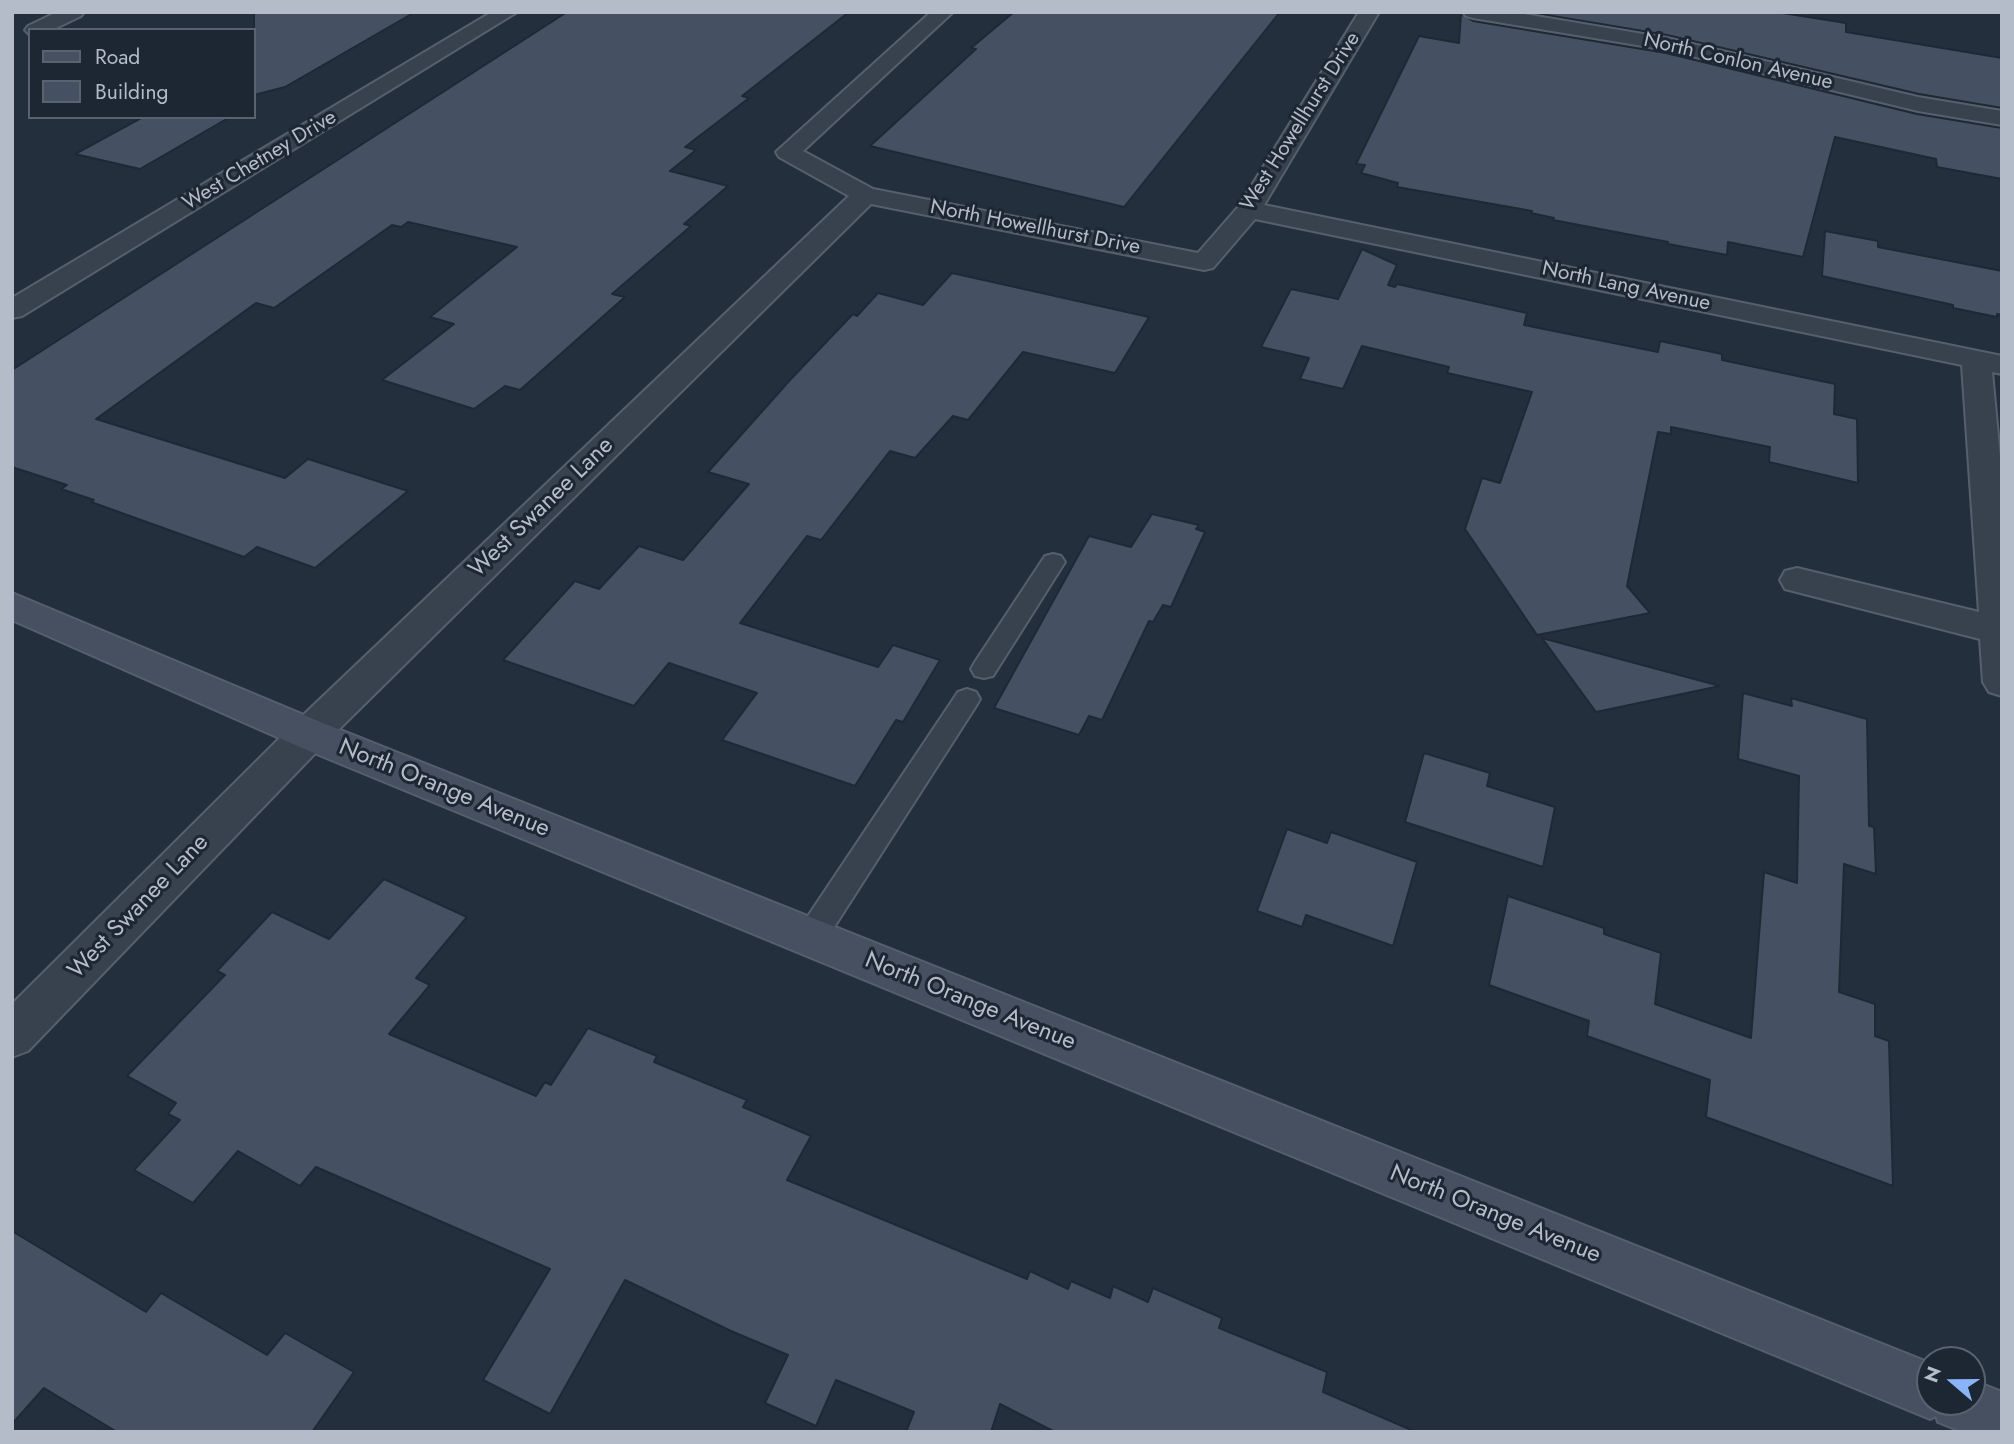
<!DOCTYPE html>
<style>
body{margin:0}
#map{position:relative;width:2014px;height:1444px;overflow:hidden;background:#242f3e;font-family:Jost,sans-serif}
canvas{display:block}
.frame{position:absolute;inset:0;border:14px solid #b4bcc9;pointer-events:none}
.legend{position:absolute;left:28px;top:28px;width:228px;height:91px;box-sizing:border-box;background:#1d2633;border:2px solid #59626f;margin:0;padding:9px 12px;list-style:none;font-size:21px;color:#b4bcc9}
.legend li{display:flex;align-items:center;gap:14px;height:35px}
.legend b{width:35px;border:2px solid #59626f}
.north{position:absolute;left:1916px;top:1346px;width:70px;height:70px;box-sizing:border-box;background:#1d2633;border:2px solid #59626f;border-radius:50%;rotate:290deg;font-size:19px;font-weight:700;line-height:28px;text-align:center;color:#b4bcc9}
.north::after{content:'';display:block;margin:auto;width:24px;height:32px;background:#8ab4f8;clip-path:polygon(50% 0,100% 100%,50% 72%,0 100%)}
</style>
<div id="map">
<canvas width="2014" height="1444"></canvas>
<div class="frame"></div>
<ul class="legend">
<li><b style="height:9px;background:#465061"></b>Road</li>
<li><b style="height:19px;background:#455162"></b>Building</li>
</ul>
<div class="north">N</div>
</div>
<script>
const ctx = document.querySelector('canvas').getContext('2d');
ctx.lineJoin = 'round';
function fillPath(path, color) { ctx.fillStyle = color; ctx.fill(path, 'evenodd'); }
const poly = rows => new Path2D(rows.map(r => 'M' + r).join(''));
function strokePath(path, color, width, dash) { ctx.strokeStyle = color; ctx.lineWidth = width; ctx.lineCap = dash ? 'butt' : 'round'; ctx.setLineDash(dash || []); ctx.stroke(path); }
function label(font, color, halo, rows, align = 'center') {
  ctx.font = font + ' Jost,sans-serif'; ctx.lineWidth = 6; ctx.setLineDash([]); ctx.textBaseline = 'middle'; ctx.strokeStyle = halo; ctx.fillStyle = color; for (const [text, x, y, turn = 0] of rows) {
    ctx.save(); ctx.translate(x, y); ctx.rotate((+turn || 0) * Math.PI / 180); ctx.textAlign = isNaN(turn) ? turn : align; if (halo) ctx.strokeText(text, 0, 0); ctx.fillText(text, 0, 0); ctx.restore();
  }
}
const building = poly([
 [254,12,415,12,285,87,254,95,254,12],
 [567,12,849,12,742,96,749,98,685,147,696,150,670,171,728,186,684,224,691,226,612,294,625,297,520,390,505,386,474,409,382,380,454,324,430,317,517,247,408,222,401,227,392,225,274,308,256,303,96,419,285,478,308,459,408,491,315,568,257,547,244,557,91,502,94,500,61,489,67,485,12,467,12,370,567,12],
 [1014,12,1280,12,1124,207,870,146,976,49,971,48,1014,12],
 [1529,12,1776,12,1846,23,1846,32,2002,58,2002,108,1919,94,1667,35,1529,12],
 [1461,14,1473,21,1666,53,1917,114,2002,128,2002,179,1937,167,1936,159,1835,137,1803,257,1728,242,1727,255,1668,244,1668,242,1553,220,1554,218,1531,213,1532,211,1397,187,1398,183,1361,173,1365,165,1356,164,1419,36,1459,43,1461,14],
 [143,117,230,117,140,169,75,154,143,117],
 [1825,231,1878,241,1878,247,2002,271,2002,315,1997,314,1997,317,1953,308,1953,305,1822,276,1825,231],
 [1362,249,1397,265,1388,285,1395,287,1397,284,1527,313,1524,325,1658,352,1660,341,1722,354,1722,360,1835,384,1834,414,1857,419,1858,483,1769,462,1770,447,1671,427,1671,434,1658,432,1627,586,1650,613,1537,635,1465,529,1482,478,1500,483,1532,392,1447,373,1449,367,1362,346,1343,389,1300,379,1309,358,1261,347,1291,289,1338,299,1362,249],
 [952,273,1149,317,1115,373,1023,352,968,420,953,416,915,458,890,451,821,540,807,536,740,623,878,667,893,645,940,660,903,722,896,720,855,786,722,740,757,693,669,663,634,706,503,660,575,581,599,589,639,546,683,560,749,484,708,472,790,380,853,314,857,316,878,293,923,305,952,273],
 [1152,514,1199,525,1196,529,1205,532,1171,607,1163,605,1153,622,1149,621,1102,720,1089,716,1079,735,994,708,1089,536,1131,547,1152,514],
 [1542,638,1720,686,1596,712,1542,638],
 [1743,693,1792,706,1791,698,1867,719,1869,826,1874,827,1876,874,1844,864,1839,992,1875,1004,1875,1036,1889,1041,1893,1186,1706,1117,1710,1080,1587,1036,1589,1021,1489,985,1508,896,1604,928,1604,934,1661,953,1655,1004,1751,1038,1764,872,1797,883,1799,776,1738,759,1743,693],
 [1424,753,1490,773,1487,786,1555,807,1543,867,1405,822,1424,753],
 [1287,829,1327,843,1331,832,1417,862,1393,946,1306,915,1302,927,1257,911,1287,829],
 [384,879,467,917,416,978,430,985,389,1034,536,1096,545,1082,551,1085,588,1028,657,1056,654,1062,747,1100,743,1107,811,1136,787,1180,1027,1279,1030,1271,1068,1289,1071,1281,1110,1298,1113,1286,1148,1302,1153,1288,1222,1318,1219,1328,1327,1372,1323,1392,1416,1432,1055,1432,1000,1404,991,1432,906,1432,914,1412,836,1380,816,1426,765,1403,788,1355,731,1331,625,1280,550,1414,483,1380,550,1269,316,1167,300,1186,238,1151,193,1203,134,1170,180,1120,168,1114,176,1103,127,1076,225,975,217,971,272,912,329,939,384,879],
 [12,1231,146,1312,161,1293,267,1355,285,1333,354,1372,312,1432,117,1432,44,1388,12,1424,12,1231]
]);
const lane = poly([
 [1053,554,1061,556,1065,562,993,676,984,678,975,676,971,669,975,662,1045,556,1053,554],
 [967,689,976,692,980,699,976,706,822,946,811,950,800,946,796,937,800,928,958,692,967,689]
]);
const street = poly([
 [57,12,84,12,81,16,52,30,30,30,30,35,25,30,28,26,57,12],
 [492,12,517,12,22,316,12,318,12,298,492,12],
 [931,12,953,12,803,151,873,189,1198,253,1239,206,1359,12,1379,12,1264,205,2002,356,2002,374,1992,372,2002,478,2002,696,1989,692,1983,682,1980,639,1785,589,1780,580,1785,571,1797,568,1979,612,1962,365,1255,219,1213,268,1204,270,871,204,323,745,28,1051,12,1057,12,1004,295,723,849,196,779,157,776,152,931,12],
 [1463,12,1512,12,1667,38,1918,97,2002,111,2002,125,1918,111,1667,50,1473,18,1466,16,1463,12]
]);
const secondary = poly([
 [12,593,323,723,1930,1363,1930,1402,1972,1402,1972,1380,2002,1392,2002,1432,1963,1432,1938,1422,1936,1416,1930,1419,295,745,12,620,12,593]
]);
const farStreetnames = [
 ["North Conlon Avenue",1738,62,13],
 ["West Howellhurst Drive",1301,122,-58],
 ["West Chetney Drive",260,161,-31],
 ["North Howellhurst Drive",1035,228,11],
 ["North Lang Avenue",1626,287,12]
];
const streetNames = [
 ["West Swanee Lane",542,508,-44],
 ["North Orange Avenue",444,789,22],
 ["West Swanee Lane",139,907,-46],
 ["North Orange Avenue",970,1002,22],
 ["North Orange Avenue",1495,1215,22]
];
fillPath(building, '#455162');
strokePath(building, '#1f2835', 2);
strokePath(lane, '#565f6c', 4);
strokePath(street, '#565f6c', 4);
strokePath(secondary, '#565f6c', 4);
fillPath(lane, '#38414e');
fillPath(street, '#38414e');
fillPath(secondary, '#465061');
label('21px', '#b4bcc9', '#1d2633', farStreetnames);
label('24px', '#b4bcc9', '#1d2633', streetNames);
</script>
